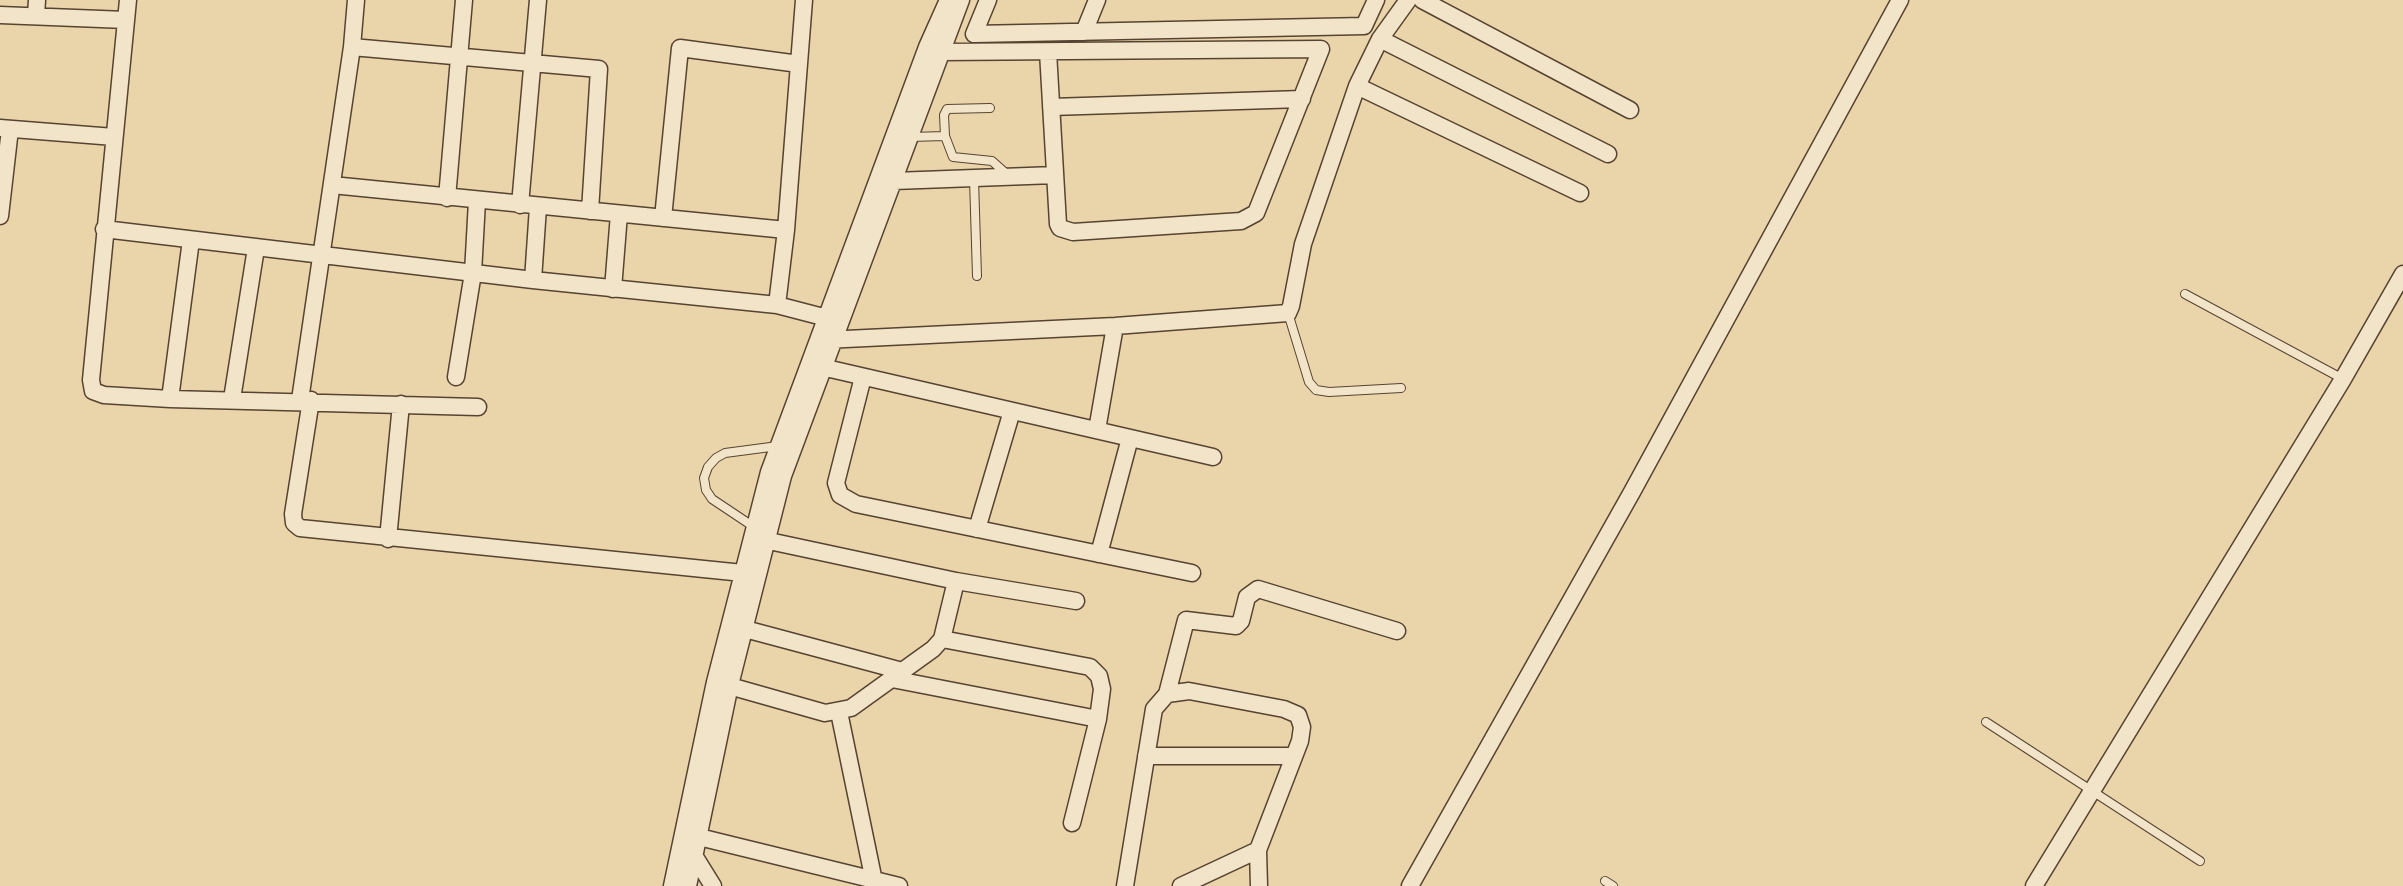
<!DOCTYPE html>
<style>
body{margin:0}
canvas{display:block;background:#ead5aa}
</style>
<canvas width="2403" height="886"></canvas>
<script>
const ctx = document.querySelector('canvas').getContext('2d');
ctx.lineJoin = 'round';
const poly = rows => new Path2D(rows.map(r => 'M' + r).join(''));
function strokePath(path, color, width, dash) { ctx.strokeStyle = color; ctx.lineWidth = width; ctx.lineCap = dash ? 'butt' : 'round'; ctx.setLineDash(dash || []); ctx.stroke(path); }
const lane = poly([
 [990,108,947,109,944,115,945,136,953,157,992,161,1010,177],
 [910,137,945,136],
 [974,179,977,276],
 [2185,294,2343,379],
 [1288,313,1309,382,1316,390,1329,392,1401,388],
 [754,527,712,499,706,490,704,478,708,467,716,458,725,453,778,446],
 [1986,722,2200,861],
 [1605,881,1613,886]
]);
const street = poly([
 [128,0,91,380,93,391,104,395,170,399,478,407],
 [988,0,974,34,1364,26,1376,0],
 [1422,0,1630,110],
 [0,15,126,20],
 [36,16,37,0],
 [1084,32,1097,0],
 [1380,39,1608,154],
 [352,47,599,69,590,211],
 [941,52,1321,49,1256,213,1241,221,1073,232,1060,228,1058,224,1048,52],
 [1357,86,1580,193],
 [1051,107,1302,99],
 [0,128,114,137],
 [894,181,1055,175],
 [332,185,786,230],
 [447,198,464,0],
 [520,205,538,0],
 [0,216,10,129],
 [663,218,680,48,799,64],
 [104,229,533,280,777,305,786,230,804,0],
 [533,280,538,207],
 [613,289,619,214],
 [777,305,827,318],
 [825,340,1115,326,1288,313,1291,306,1303,244,1357,86,1380,39,1408,0],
 [813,365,1213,457],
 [456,377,473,273,477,201],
 [863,377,836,483,840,495,856,504,1192,573],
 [170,399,191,240],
 [232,399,256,248],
 [300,400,352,47,356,0],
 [311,400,293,514,294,523,300,528,743,573],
 [1097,430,1115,326],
 [977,529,1012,411],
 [755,538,956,581,1076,601],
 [388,539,401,404],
 [1099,554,1130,438],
 [745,629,902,671],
 [942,639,1090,667,1099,676,1102,689,1098,719,1072,823],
 [892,679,1098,719],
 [719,683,825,713,851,708,933,649,942,639,956,581],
 [1167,694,1186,620,1236,626,1241,621,1247,597,1258,589,1397,631],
 [839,712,875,886],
 [1146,756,1294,756],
 [699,837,899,886],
 [695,857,713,886],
 [672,886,715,682,769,472,927,47,948,0],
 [688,886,730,685,783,476,961,0],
 [1125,886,1154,709,1167,694,1189,691,1284,709,1298,715,1302,727,1300,741,1258,850,1259,886],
 [1181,886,1258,850],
 [1410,886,1632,492,1900,0],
 [2034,886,2343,379,2403,274]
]);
strokePath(lane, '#574332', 10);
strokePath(street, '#574332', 19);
strokePath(lane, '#f1e4c8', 8);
strokePath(street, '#f1e4c8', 16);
</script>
